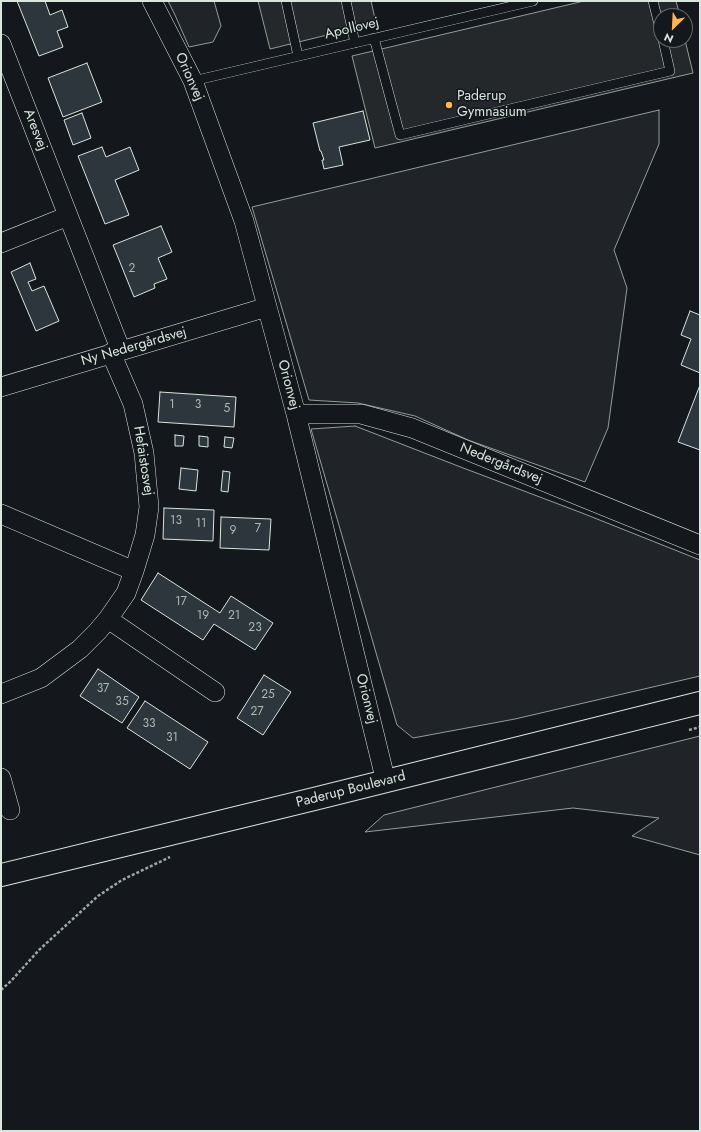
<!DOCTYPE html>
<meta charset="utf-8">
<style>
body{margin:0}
#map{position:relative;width:701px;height:1132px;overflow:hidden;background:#14181c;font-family:Jost,sans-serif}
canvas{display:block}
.frame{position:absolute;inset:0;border:2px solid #d8e6dc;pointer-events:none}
.north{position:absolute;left:653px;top:8px;width:40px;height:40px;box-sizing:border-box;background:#14181c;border:1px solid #626a69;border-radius:50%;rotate:204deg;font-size:11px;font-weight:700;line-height:16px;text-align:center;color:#d8e6dc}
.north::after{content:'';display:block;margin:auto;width:14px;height:18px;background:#ffb74d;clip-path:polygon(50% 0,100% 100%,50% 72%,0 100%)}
</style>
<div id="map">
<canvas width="701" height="1132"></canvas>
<div class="frame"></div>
<div class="north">N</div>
</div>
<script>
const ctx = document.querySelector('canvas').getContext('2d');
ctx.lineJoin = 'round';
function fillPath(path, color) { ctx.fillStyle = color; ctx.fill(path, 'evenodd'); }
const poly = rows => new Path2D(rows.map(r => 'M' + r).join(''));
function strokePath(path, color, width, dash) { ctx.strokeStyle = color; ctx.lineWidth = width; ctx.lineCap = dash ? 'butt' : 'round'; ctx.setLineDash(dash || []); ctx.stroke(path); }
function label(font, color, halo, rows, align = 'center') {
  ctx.font = font + ' Jost,sans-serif'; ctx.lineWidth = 3; ctx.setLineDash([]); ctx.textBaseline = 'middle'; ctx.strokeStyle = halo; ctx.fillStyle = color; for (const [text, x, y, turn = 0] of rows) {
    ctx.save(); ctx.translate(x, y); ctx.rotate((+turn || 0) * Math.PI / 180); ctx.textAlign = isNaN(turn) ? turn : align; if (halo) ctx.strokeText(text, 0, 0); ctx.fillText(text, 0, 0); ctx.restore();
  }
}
const green = poly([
 [168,1,214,1,221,26,213,42,189,47,175,15,168,1],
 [659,110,659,144,614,250,627,288,608,428,585,482,468,440,415,416,358,403,309,400,252,207,659,110],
 [355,426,458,466,582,513,700,560,700,676,515,719,413,738,397,725,311,429,355,426],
 [700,736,700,855,632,836,659,818,573,808,365,832,384,815,700,736]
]);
const parking = poly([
 [258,1,371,1,376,23,270,49,258,1],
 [584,1,676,1,680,16,661,16,661,40,685,40,693,73,375,148,352,56,584,1]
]);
const building = poly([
 [17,1,45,1,50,15,62,10,68,27,57,31,63,47,39,56,17,1],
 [87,63,102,102,63,117,48,78,87,63],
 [363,111,370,140,339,147,343,165,324,169,322,160,324,160,321,151,320,151,313,123,363,111],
 [82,113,91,138,73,145,64,120,82,113],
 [102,147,106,157,130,147,139,170,115,180,129,215,105,224,78,156,102,147],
 [161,226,172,252,158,258,167,279,154,284,155,288,134,297,113,245,161,226],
 [30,263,36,279,28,282,32,291,44,286,59,321,36,331,11,272,30,263],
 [690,311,700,315,700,373,681,365,691,339,681,335,690,311],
 [700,385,700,450,678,442,700,385],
 [160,392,236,397,234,427,158,422,160,392],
 [175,435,184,436,183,446,175,446,175,435],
 [199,436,208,437,208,447,199,446,199,436],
 [225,437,234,438,232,448,224,447,225,437],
 [181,468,198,470,196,491,179,489,181,468],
 [223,471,230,472,228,492,221,491,223,471],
 [164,508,214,510,213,541,163,539,164,508],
 [221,517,271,519,269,550,220,548,221,517],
 [158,573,220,613,231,596,273,623,255,650,214,624,203,640,141,600,158,573],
 [98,669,139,697,122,723,80,696,98,669],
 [264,675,291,692,263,735,237,718,264,675],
 [145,701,208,742,190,769,127,728,145,701]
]);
const path = poly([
 [689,730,700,727],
 [1,990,11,981,39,950,98,896,122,880,170,857]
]);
const service = poly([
 [286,1,298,56],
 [346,1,355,43],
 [653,1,661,33],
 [374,38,400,135,670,71,663,40],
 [193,81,533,1]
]);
const minor = poly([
 [152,1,193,81,244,221,296,414,386,782],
 [1,44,121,351],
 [1,243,68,216],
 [1,387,267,307],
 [296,414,361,414,412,428,700,545],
 [1,514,134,571],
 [108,619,215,692],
 [1,694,41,678,80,649,97,632,108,619,126,593,134,571,145,535,149,507,144,453,133,404,111,353],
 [1,778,10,810]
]);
const tertiary = poly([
 [1,875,314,799,700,703]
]);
const markers = [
 [449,105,4,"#ffb74d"]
];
const numberNames = [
 ["2",132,269],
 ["1",172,405],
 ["3",198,405],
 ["5",227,409],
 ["13",176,521],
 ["11",201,524],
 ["7",258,529],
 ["9",233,531],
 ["17",181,602],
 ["19",203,616],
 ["21",234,616],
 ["23",255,628],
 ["37",103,689],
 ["25",268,695],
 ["35",122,702],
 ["27",257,712],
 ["33",149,724],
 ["31",172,738]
];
const streetNames = [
 ["Apollovej",352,29,-13],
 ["Orionvej",189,77,66],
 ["Aresvej",35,130,69],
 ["Ny Nedergårdsvej",134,347,-16],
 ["Orionvej",288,385,75],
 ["Hefaistosvej",143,461,81],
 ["Nedergårdsvej",501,464,22],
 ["Orionvej",366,699,76],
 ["Paderup Boulevard",351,790,-14]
];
const poiNames = [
 ["Paderup",457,97],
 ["Gymnasium",457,113]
];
fillPath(green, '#202428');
strokePath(green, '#939e99', 1);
fillPath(parking, '#24282b');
strokePath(parking, '#939e99', 1);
fillPath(building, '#2c363c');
strokePath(building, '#d8e6dc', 1);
strokePath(service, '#d8e6dc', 10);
strokePath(minor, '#d8e6dc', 20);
strokePath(tertiary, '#d8e6dc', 24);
strokePath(path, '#9da8a2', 2.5, [3, 2]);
strokePath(service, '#14181c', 9);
strokePath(minor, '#14181c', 19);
strokePath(tertiary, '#14181c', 22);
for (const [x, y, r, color] of markers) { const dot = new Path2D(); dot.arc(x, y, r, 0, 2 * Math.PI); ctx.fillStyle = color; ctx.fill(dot); strokePath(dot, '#14181c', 1.5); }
label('12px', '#adbab4', null, numberNames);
label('14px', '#d8e6dc', '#14181c', streetNames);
label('14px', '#d8e6dc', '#14181c', poiNames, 'left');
</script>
